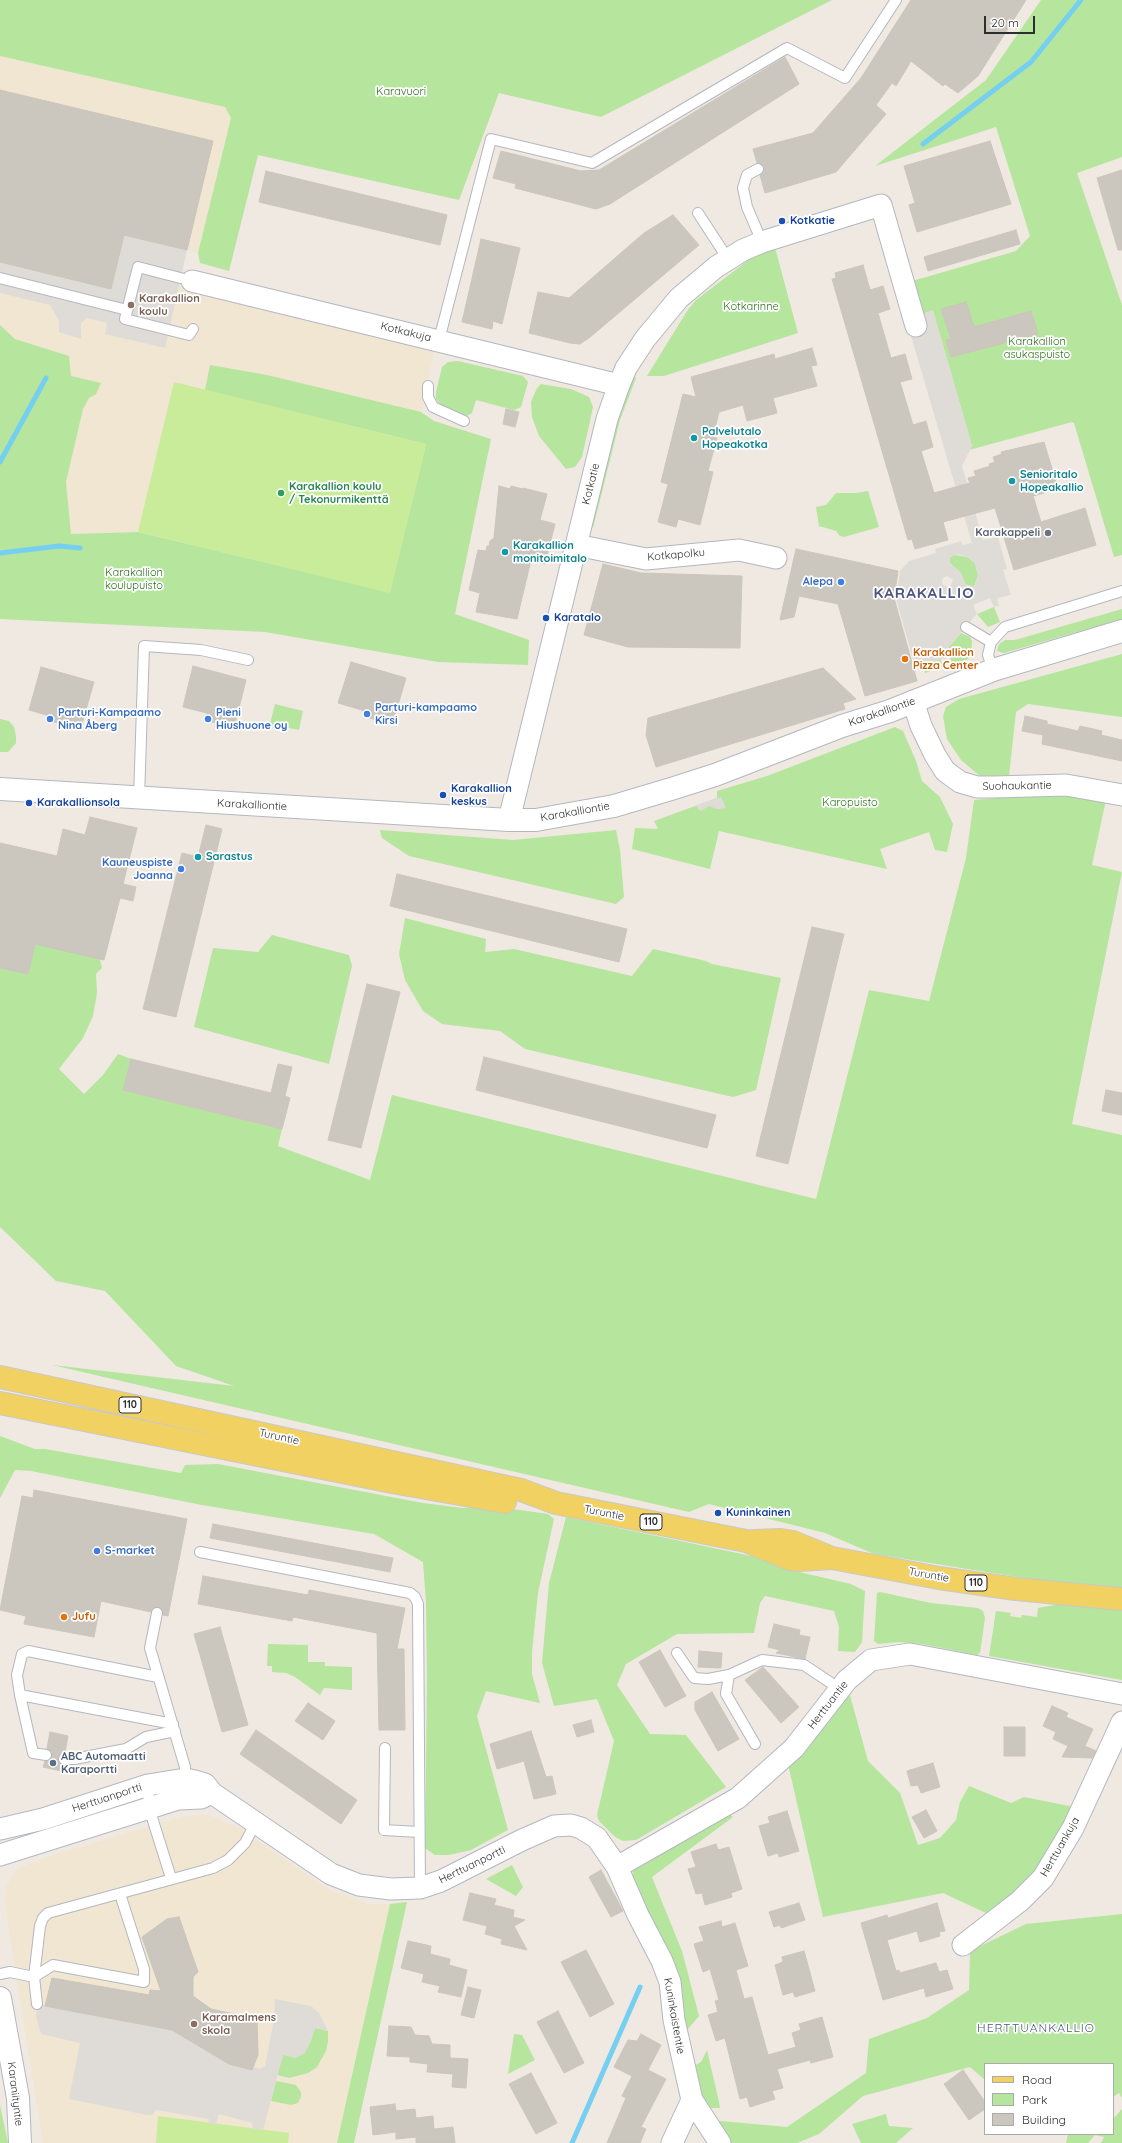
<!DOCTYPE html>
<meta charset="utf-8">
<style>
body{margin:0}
#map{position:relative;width:1122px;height:2143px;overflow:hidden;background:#efe9e1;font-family:Quicksand,sans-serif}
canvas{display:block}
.legend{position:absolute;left:984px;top:2063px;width:130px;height:72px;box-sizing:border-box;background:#fff;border:1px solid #ababab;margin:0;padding:5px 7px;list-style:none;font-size:12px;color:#2e2e2e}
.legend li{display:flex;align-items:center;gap:8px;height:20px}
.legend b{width:20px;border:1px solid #ababab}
.scale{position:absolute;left:984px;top:16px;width:51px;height:18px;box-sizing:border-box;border:2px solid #2e2e2e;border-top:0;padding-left:5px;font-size:12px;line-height:14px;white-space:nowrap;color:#2e2e2e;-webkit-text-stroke:3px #fff;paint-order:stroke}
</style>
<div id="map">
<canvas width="1122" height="2143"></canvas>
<ul class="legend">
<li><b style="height:5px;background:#f2d163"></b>Road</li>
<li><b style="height:11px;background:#b6e59e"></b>Park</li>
<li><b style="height:11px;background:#cbc7bf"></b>Building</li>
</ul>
<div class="scale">20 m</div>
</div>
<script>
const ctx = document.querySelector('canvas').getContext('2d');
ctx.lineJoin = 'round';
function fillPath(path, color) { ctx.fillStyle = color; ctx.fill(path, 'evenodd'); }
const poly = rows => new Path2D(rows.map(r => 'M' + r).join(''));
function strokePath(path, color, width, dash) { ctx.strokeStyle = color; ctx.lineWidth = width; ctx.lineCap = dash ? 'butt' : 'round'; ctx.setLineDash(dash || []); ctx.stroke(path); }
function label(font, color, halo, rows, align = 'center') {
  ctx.font = font + ' Quicksand,sans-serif'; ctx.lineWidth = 3.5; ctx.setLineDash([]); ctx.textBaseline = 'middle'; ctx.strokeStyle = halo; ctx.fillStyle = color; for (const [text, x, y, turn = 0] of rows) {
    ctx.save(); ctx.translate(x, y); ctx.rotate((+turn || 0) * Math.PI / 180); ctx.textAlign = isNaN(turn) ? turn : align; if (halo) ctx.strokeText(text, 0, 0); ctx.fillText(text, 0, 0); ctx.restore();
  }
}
const education = poly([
 [0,56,225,107,231,118,198,253,187,250,179,286,435,347,421,412,434,421,390,593,138,532,71,534,66,482,83,409,71,376,69,356,15,339,0,325],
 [208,1815,236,1826,328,1889,369,1904,390,1904,337,2143,43,2143,5,1905,6,1887,17,1869,53,1855,185,1816]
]);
const green = poly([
 [0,0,832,0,601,117,499,93,459,200,258,155,229,271,200,263,198,253,231,118,225,107,0,56],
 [1041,0,1122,0,1122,157,1077,173,1122,305,1122,555,1114,557,1074,423,1072,422,969,450,972,446,933,311,919,315,909,282,1016,251,1030,236,996,127,875,166,986,80],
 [774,244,798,333,664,376,647,376,687,311,696,300,759,252],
 [0,325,15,339,69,356,71,376,101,383,96,394,89,398,83,409,66,482,71,534,138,532,390,592,426,444,205,390,210,365,267,375,421,412,434,421,491,439,455,614,529,640,528,665,438,662,265,632,0,619],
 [458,361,523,376,528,382,521,407,514,410,476,400,472,413,467,416,443,408,436,399,436,392,442,367,448,362],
 [634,377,636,378,620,420,593,528,590,527,616,417],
 [541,384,571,389,589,397,593,407,588,430,582,457,575,467,566,469,539,436,532,417,531,402,537,388],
 [868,491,879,527,844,537,840,536,836,531,819,526,816,507,826,505,836,493,856,493],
 [955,555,967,557,975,563,978,575,974,587,965,584,961,573,950,563,950,557],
 [994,607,1000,622,988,627,977,614],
 [1122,609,1122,619,1004,653,997,651,999,644,1005,640,1015,640],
 [961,633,970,637,972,641,971,656,967,660,952,663,947,649],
 [1122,654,1122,717,1028,704,1016,712,1009,776,980,776,961,760,947,739,943,716,946,707,959,699],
 [940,658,943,666,925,673,922,663],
 [275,704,303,711,299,730,270,724],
 [0,719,9,721,14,727,16,736,16,743,8,752,0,752],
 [895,727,903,731,916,761,922,781,940,797,953,824,947,852,935,850,929,832,880,849,887,869,719,831,710,869,632,849,635,828,658,829,654,821,717,798,717,791,767,776],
 [1070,791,1106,800,1092,865,1122,872,1072,1124,1122,1135,1122,1589,1061,1584,874,1554,825,1533,709,1504,689,1512,52,1365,234,1386,176,1366,105,1291,56,1281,0,1227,0,968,28,974,35,944,98,952,102,968,96,974,97,993,93,1016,83,1038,59,1069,84,1094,103,1075,118,1054,131,1059,123,1090,282,1129,278,1146,370,1180,392,1095,816,1199,869,990,929,1001,966,858,974,800],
 [380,830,513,840,616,830,620,850,624,897,616,904,409,856,382,838],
 [405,918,486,939,485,952,514,949,632,976,653,949,706,961,712,964,781,978,756,1090,733,1097,525,1049,500,1031,442,1024,423,1011,405,980,399,954],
 [272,935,349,955,352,966,329,1064,194,1027,213,948,258,952],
 [0,1436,35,1449,45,1449,181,1473,185,1465,218,1464,423,1503,463,1508,492,1506,548,1514,554,1519,538,1593,532,1652,532,1674,540,1703,486,1691,477,1716,508,1830,471,1850,449,1855,435,1855,425,1848,427,1678,426,1602,423,1562,374,1534,202,1505,31,1471,15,1470,0,1498],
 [566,1517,785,1563,786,1569,851,1584,865,1591,862,1642,855,1652,838,1651,839,1627,834,1611,765,1596,760,1603,754,1633,677,1634,626,1664,617,1685,650,1734,686,1735,726,1787,636,1840,623,1841,615,1837,599,1821,597,1815,614,1741,597,1699,554,1706,542,1663,549,1583],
 [880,1592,931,1603,978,1608,983,1611,985,1618,980,1653,977,1655,922,1644,899,1642,878,1644,874,1641,877,1593],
 [1065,1603,1122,1609,1122,1680,989,1656,996,1611,1011,1613,1010,1616,1021,1618,1022,1615,1037,1617,1038,1608],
 [268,1644,308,1645,308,1662,325,1662,325,1666,352,1667,352,1690,324,1688,320,1695,295,1677,286,1673,272,1672,272,1666,267,1666],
 [848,1688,868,1761,900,1793,918,1845,940,1838,956,1820,960,1802,969,1786,1011,1803,1024,1797,1074,1807,1053,1854,1018,1893,986,1913,943,1893,823,1917,788,1764],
 [728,1813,733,1817,652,1877,682,1951,699,2016,687,2030,682,2006,641,1916,632,1879,633,1871,637,1864],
 [512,1865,523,1887,516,1896,486,1879],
 [407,1902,354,2143,337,2143,390,1904],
 [1122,1914,1122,2098,1119,2093,1113,2097,1113,2064,985,2064,985,2080,970,2067,863,2096,819,2134,797,2143,724,2143,712,2125,721,2121,787,2127,866,2073,869,2039,927,2018,969,1990,970,1951,1026,1924],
 [315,2028,328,2031,328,2041,326,2051,317,2067,308,2073,289,2078,277,2075,283,2055,310,2043],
 [514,2034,522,2035,535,2060,508,2074],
 [707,2050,719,2102,720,2108,711,2108,692,2086,689,2069,701,2062],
 [276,2081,296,2085,301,2092,301,2097,298,2103,291,2105,271,2101],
 [0,2105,8,2143,0,2143],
 [1122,2109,1122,2143,1101,2143,1104,2137,1095,2135,1088,2143,1066,2143,1068,2134,1113,2134,1113,2119],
 [886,2114,889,2126,913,2128,896,2143,861,2143,852,2124]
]);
const pitch = poly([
 [174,382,426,444,390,593,138,532],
 [158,2116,289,2133,288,2143,156,2143]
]);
const plaza = poly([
 [124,235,187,250,165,348,105,334,107,323,87,318,81,323,81,339,59,332,59,320,50,305,0,293,0,262,111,289],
 [933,310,972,446,962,466,983,540,998,537,1007,569,1003,570,1011,595,997,598,999,606,997,606,994,607,990,598,973,605,977,614,947,649,950,657,915,666,896,599,900,571,909,561,936,553,935,549,961,541,962,545,972,543,906,319],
 [958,554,967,557,975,563,978,575,974,587,965,584,961,573,950,563,950,557],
 [947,576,953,580,951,585,948,587,943,585,942,582,943,578],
 [721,797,726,808,717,809,709,806,701,811,699,810,696,805],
 [275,1999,311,2006,319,2013,328,2031,315,2028,310,2043,305,2053,295,2058,283,2055,263,2130,253,2129,252,2123,219,2114,216,2124,208,2123,209,2119,156,2110,152,2115,147,2115,69,2099,80,2043,41,2034,36,2016,37,2004,172,2030,229,2064,252,2070,253,2067,260,2069,265,2066,274,2019]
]);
const stream = poly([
 [923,144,1031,62,1081,0],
 [0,462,46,378],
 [0,553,59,546,80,548],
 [572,2143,640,1987]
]);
const building = poly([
 [911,0,1026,0,978,76,958,93,945,84,943,86,911,61,896,86,892,83,876,105,886,114,836,172,765,193,760,175,764,172,764,166,757,163,753,149,813,133,861,78,911,0],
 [785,57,799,84,610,204,596,209,515,188,516,184,493,178,501,151,581,171,599,170,785,57],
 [0,90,213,141,187,250,124,235,111,289,0,262,0,90],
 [990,141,1011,204,917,232,909,205,915,203,904,166,990,141],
 [1122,170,1122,250,1118,250,1097,178,1122,170],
 [266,171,447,215,440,245,259,202,266,171],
 [673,215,699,245,589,338,580,344,570,343,529,333,538,292,569,298,644,233,673,215],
 [1016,230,1020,244,928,271,924,257,1016,230],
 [481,239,520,248,502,324,493,321,492,329,462,322,481,239],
 [863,265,870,290,883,286,890,309,878,313,891,358,905,354,912,379,900,382,913,425,926,421,933,447,921,451,934,493,970,483,968,478,976,476,974,471,990,466,989,464,995,462,993,457,1002,454,1001,452,1044,442,1058,489,1033,496,1041,522,1085,508,1096,545,1014,570,995,508,943,522,948,540,915,549,912,539,908,540,832,279,836,278,835,273,863,265],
 [966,302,974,327,1031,311,1038,334,951,357,946,340,951,339,941,309,966,302],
 [812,348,817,365,811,366,817,386,773,398,777,413,747,421,743,405,719,412,713,437,717,438,708,471,713,472,700,525,678,519,676,527,658,522,668,484,661,482,683,394,696,397,691,377,774,354,775,359,812,348],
 [506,409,519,412,515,427,503,424,506,409],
 [499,486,510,489,511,486,523,489,523,488,547,494,540,520,555,524,545,564,531,560,517,619,476,612,480,593,469,590,478,550,486,551,487,546,489,546,490,541,494,538,499,486],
 [796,549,898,571,894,598,917,681,865,696,838,604,799,596,794,617,780,620,796,549],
 [603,564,641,573,742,576,740,648,628,647,584,635,603,564],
 [351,662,406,678,392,725,364,716,365,711,338,703,351,662],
 [193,666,246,680,234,728,205,720,207,713,183,707,193,666],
 [41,667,94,682,80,730,48,720,50,716,29,710,41,667],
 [823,668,856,699,843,703,845,709,656,767,646,735,648,718,823,668],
 [1025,716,1047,721,1047,724,1078,731,1080,726,1102,731,1101,735,1122,740,1122,761,1042,744,1043,735,1022,731,1025,716],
 [90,817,137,828,123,884,136,887,133,901,120,898,104,960,35,944,28,974,0,968,0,843,57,856,63,829,85,835,90,817],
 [206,825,222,829,176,1017,143,1009,182,853,198,857,206,825],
 [397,874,627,929,619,962,390,906,397,874],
 [812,927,844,934,788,1164,756,1156,812,927],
 [367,984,400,992,361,1148,328,1140,367,984],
 [484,1057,716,1115,707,1148,476,1090,484,1057],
 [131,1059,271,1093,278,1064,292,1067,285,1096,290,1098,282,1129,123,1090,131,1059],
 [1106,1090,1122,1093,1122,1115,1102,1111,1106,1090],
 [34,1490,187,1519,168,1616,163,1615,163,1611,159,1607,155,1607,151,1612,101,1601,94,1637,24,1624,26,1616,0,1610,22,1496,33,1498,34,1490],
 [213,1524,393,1558,390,1572,210,1538,213,1524],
 [203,1576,308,1595,309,1590,405,1608,397,1649,404,1649,405,1730,379,1730,377,1633,293,1617,292,1621,198,1604,203,1576],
 [774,1624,800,1630,799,1635,810,1637,805,1659,776,1653,780,1650,768,1647,774,1624],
 [220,1627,248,1725,222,1732,194,1634,220,1627],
 [660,1650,686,1696,665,1707,639,1662,660,1650],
 [699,1651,722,1653,721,1668,698,1667,699,1651],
 [763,1667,799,1707,781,1723,745,1680,763,1667],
 [712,1692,739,1739,718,1751,695,1710,695,1702,712,1692],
 [308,1703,335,1721,323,1740,295,1721,308,1703],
 [1052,1706,1068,1713,1066,1717,1093,1729,1085,1746,1096,1751,1092,1758,1062,1757,1068,1746,1053,1739,1056,1732,1043,1726,1052,1706],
 [591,1720,594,1732,577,1737,573,1725,591,1720],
 [1004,1727,1025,1727,1025,1756,1004,1756,1004,1727],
 [256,1730,357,1800,341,1824,240,1754,256,1730],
 [531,1731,546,1777,552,1776,556,1794,534,1799,524,1761,497,1769,490,1744,531,1731],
 [50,1732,68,1736,65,1752,60,1754,58,1759,62,1765,61,1771,43,1767,45,1761,49,1761,52,1756,52,1752,47,1749,50,1732],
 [933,1763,940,1787,921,1793,918,1785,911,1786,907,1771,933,1763],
 [926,1810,937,1831,924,1838,912,1817,926,1810],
 [787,1811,799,1851,779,1857,778,1853,768,1856,759,1826,770,1823,768,1817,787,1811],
 [716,1844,718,1850,729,1847,742,1889,731,1893,732,1897,705,1905,702,1893,696,1894,688,1869,696,1867,691,1852,716,1844],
 [601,1870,623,1911,611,1917,589,1877,601,1870],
 [470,1893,496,1899,494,1905,514,1910,513,1917,525,1920,514,1926,527,1950,501,1944,502,1939,485,1934,487,1926,463,1920,470,1893],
 [799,1903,805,1920,781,1928,780,1925,774,1927,769,1912,799,1903],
 [937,1903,945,1931,939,1932,940,1936,920,1942,917,1931,887,1940,896,1971,899,1970,900,1973,936,1963,939,1972,947,1970,953,1989,926,1997,924,1988,883,2000,861,1923,887,1915,888,1918,937,1903],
 [179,1917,198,1972,193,1977,193,1996,211,2009,257,2019,258,2055,252,2070,229,2064,172,2030,45,2006,52,1978,149,1995,150,1990,161,1991,142,1937,167,1919,179,1917],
 [721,1921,722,1927,735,1923,748,1966,736,1970,744,1999,752,1997,768,2055,796,2047,792,2033,801,2030,799,2024,822,2017,833,2057,811,2063,810,2060,777,2069,783,2088,772,2091,775,2099,750,2107,747,2097,740,2099,725,2038,716,2041,708,2015,718,2012,715,2001,719,2000,710,1969,703,1972,694,1944,704,1941,699,1927,721,1921],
 [408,1941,431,1946,430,1954,450,1959,449,1965,467,1970,461,1997,438,1992,440,1986,422,1982,424,1974,401,1968,408,1941],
 [586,1950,614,2004,590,2017,561,1962,586,1950],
 [804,1951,815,1991,795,1997,793,1992,783,1995,775,1965,783,1962,782,1957,804,1951],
 [468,1987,481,1990,474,2018,461,2015,468,1987],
 [558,2011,584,2063,564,2073,537,2022,558,2011],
 [389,2026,411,2027,415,2035,429,2036,432,2044,450,2045,450,2058,468,2059,466,2088,452,2087,453,2074,427,2072,428,2064,410,2062,410,2057,387,2056,389,2026],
 [641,2034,661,2045,648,2070,666,2079,641,2127,646,2129,640,2143,607,2143,626,2098,622,2096,632,2076,614,2067,628,2040,637,2041,641,2034],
 [963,2070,985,2102,985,2109,969,2120,944,2084,963,2070],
 [531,2073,557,2123,536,2134,509,2084,531,2073],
 [395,2104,396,2111,415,2109,416,2118,433,2116,434,2129,453,2127,455,2143,416,2143,416,2137,396,2139,396,2132,373,2135,370,2107,395,2104]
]);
const lane = poly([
 [758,169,747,175,743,188,747,207,762,242],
 [698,213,728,259],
 [0,278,127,310],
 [192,281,138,267,125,319,189,335,193,329],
 [439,340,491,139,592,163,787,48,845,78,896,0],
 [428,386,428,397,433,407,464,421],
 [966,627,991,642],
 [993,670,988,655,991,642,1005,627,1122,591],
 [139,798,144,646,201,650,248,660],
 [200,1552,410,1593,415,1597,418,1604,420,1888],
 [157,1613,150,1648,185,1767,185,1781],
 [677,1653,694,1678,708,1679,729,1675,762,1660,804,1665,840,1689],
 [729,1675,726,1694,755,1744],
 [158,1677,28,1651,22,1654,17,1675,20,1695,173,1724],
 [20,1695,33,1753,46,1755],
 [385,1748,384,1830,419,1832],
 [64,1759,74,1759,126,1749,146,1737,175,1731],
 [148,1785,149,1808,171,1878],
 [0,1974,10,1972,34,1977,53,1965,144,1982,144,1969,120,1894],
 [37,2004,34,1977,40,1926,43,1918,48,1913,213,1868,228,1860,245,1843,256,1822]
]);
const street = poly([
 [192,281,619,385],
 [576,545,646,559,739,550,776,558],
 [913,701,921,726,935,755,945,771,960,782,977,787,995,787,1066,785,1122,795],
 [509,820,607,419,619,385,626,368,645,339,679,298,716,267,743,250,762,242,881,205,916,326],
 [0,1829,43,1819,148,1785,185,1779,195,1781,205,1784,212,1793,331,1874,359,1885,391,1889,420,1888,441,1881,522,1840,554,1826,571,1825,581,1828,597,1838,617,1867,638,1915,662,1961,670,1982,674,2020,692,2100,720,2143],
 [0,1855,178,1799,201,1798,212,1793],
 [617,1867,738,1798,794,1748,847,1680,871,1660,910,1654,1122,1694],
 [963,1945,1020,1901,1043,1878,1073,1828,1122,1722],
 [672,2143,692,2100]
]);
const secondary = poly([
 [0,789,509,820,536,820,614,806,671,789,715,775,842,726,890,711,993,670,1122,631],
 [0,1998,18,2098,20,2143]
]);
const primary = poly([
 [0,1377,521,1490,556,1503,746,1541,790,1559,799,1560,832,1558],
 [0,1403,392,1482,505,1502],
 [753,1541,781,1540,793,1542,832,1558,939,1578,1016,1589,1122,1599]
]);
const markers = [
 [782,221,4,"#1a4fb4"],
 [131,305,4,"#8d6e63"],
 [694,438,4,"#0f9aa8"],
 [1012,481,4,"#0f9aa8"],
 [281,493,4,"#2e9e5b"],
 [1048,533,4,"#6b7280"],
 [505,552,4,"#0f9aa8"],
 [841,582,4,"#3f7fe0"],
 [546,618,4,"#1a4fb4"],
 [905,659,4,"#e8710a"],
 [367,714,4,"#3f7fe0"],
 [50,719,4,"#3f7fe0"],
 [208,719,4,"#3f7fe0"],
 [443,795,4,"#1a4fb4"],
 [29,803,4,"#1a4fb4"],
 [198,857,4,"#0f9aa8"],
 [181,869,4,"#3f7fe0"],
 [718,1513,4,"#1a4fb4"],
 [97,1551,4,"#3f7fe0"],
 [64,1617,4,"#e8710a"],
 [53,1763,4,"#5c6f8a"],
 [194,2024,4,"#8d6e63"]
];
const shields = [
 [130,1405,22],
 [651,1522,22],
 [976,1583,22]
];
const shieldNames = [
 ["110",130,1405],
 ["110",651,1522],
 ["110",976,1583]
];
const parkNames = [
 ["Karavuori",401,92],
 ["Kotkarinne",751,307],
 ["Karakallion",1037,342],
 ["asukaspuisto",1037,355],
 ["Karakallion",134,573],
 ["koulupuisto",134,586],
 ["Karopuisto",850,803]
];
const transitNames = [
 ["Kotkatie",790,221],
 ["Karatalo",554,618],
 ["Karakallion",451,789],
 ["keskus",451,802],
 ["Karakallionsola",37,803],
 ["Kuninkainen",726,1513]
];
const educationNames = [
 ["Karakallion",139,299],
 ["koulu",139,312],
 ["Karamalmens",202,2018],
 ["skola",202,2031]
];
const streetNames = [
 ["Kotkakuja",406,332,14],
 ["Kotkatie",591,484,-76],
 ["Kotkapolku",676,555,-5],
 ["Karakalliontie",882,712,-19],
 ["Suohaukantie",1017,786,-1],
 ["Karakalliontie",252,805,3],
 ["Karakalliontie",575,812,-10],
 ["Turuntie",279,1437,12],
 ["Turuntie",604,1513,11],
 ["Turuntie",929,1575,10],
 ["Herttuantie",828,1705,-52],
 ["Herttuanportti",107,1798,-18],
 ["Herttuankuja",1060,1847,-60],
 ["Herttuanportti",472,1865,-26],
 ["Kuninkaistentie",674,2016,80],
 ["Karaniityntie",15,2094,83]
];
const cultureNames = [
 ["Palvelutalo",702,432],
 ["Hopeakotka",702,445],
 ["Senioritalo",1020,475],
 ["Hopeakallio",1020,488],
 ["Karakallion",513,546],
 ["monitoimitalo",513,559],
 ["Sarastus",206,857]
];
const leisureNames = [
 ["Karakallion koulu",289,487],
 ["/ Tekonurmikenttä",289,500]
];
const worshipNames = [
 ["Karakappeli",1040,533]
];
const shopNames = [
 ["Alepa",833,582,"right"],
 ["Parturi-kampaamo",375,708],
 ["Kirsi",375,721],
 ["Parturi-Kampaamo",58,713],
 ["Nina Åberg",58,726],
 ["Pieni",216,713],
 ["Hiushuone oy",216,726],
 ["Kauneuspiste",173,863,"right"],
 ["Joanna",173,876,"right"],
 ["S-market",105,1551]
];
const foodNames = [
 ["Karakallion",913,653],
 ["Pizza Center",913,666],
 ["Jufu",72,1617]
];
const serviceNames = [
 ["ABC Automaatti",61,1757],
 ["Karaportti",61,1770]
];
const neighbourhoodNames = [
 ["HERTTUANKALLIO",1036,2028]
];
const districtNames = [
 ["KARAKALLIO",924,593]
];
fillPath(education, '#f0e6d1');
fillPath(green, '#b6e59e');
fillPath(pitch, '#c9ec9a');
fillPath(plaza, '#dfdcd8');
strokePath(stream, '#75cff0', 5);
fillPath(building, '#cbc7bf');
strokePath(building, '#cbc5ba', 1);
strokePath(lane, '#b4b7c1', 12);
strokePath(street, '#b4b7c1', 23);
strokePath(secondary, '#b4b7c1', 24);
strokePath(primary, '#c9c9c9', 24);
strokePath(lane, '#fff', 10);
strokePath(street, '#fff', 21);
strokePath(secondary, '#fff', 22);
strokePath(primary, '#f2d163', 22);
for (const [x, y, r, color] of markers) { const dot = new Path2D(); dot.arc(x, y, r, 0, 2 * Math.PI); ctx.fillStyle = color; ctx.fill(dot); strokePath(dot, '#fff', 1.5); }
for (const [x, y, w] of shields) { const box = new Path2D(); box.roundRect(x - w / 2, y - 8, w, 16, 3); ctx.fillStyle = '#fff'; ctx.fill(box); strokePath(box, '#2e2e2e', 1); }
label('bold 10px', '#2e2e2e', null, shieldNames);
label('11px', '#2c6e1b', '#fff', parkNames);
label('bold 11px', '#164399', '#fff', transitNames, 'left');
label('bold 11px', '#785e54', '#fff', educationNames, 'left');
label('11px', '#2e2e2e', '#fff', streetNames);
label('bold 11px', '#0d838f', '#fff', cultureNames, 'left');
label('bold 11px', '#27864d', '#fff', leisureNames, 'left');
label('bold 11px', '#5b616d', '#fff', worshipNames, 'right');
label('bold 11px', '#366cbe', '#fff', shopNames, 'left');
label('bold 11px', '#c56008', '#fff', foodNames, 'left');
label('bold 11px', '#4e5e75', '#fff', serviceNames, 'left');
ctx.letterSpacing = '1px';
label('12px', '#4d5680', '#fff', neighbourhoodNames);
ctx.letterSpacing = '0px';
ctx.letterSpacing = '1px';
label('bold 15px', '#4d5680', '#fff', districtNames);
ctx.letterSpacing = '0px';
</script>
